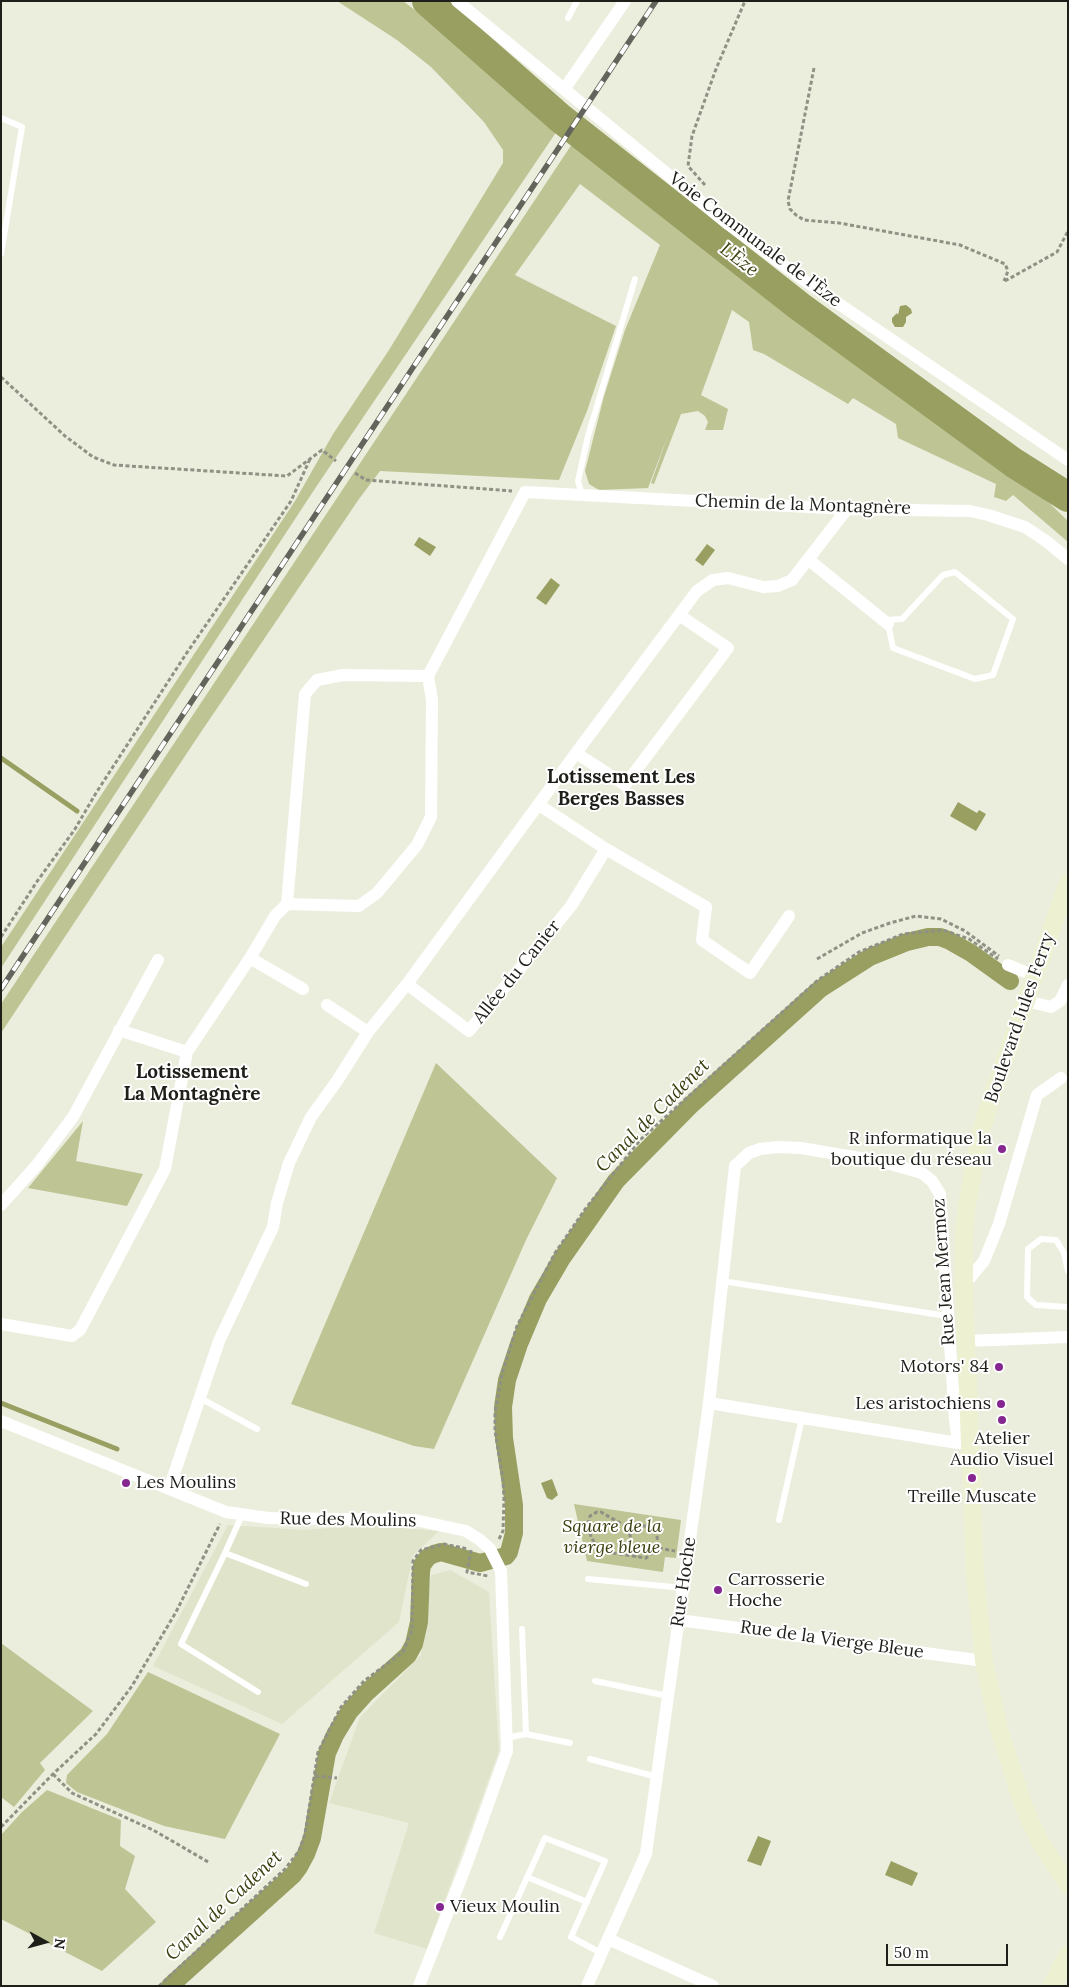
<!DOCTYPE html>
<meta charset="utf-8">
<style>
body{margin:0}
#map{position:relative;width:1069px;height:1987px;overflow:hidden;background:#eceedd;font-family:Lora,serif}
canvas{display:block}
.frame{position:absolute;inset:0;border:2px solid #1e1f19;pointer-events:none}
.north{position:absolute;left:20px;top:1917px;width:50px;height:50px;-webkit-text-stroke:4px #fff;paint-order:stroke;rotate:97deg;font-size:14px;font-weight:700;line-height:20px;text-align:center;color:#1e1f19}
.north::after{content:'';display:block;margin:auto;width:18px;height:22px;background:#1e1f19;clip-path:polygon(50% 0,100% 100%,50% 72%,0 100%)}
.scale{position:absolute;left:886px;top:1944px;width:122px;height:22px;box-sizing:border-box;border:2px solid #1e1f19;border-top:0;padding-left:6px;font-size:15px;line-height:18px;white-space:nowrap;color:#1e1f19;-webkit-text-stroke:4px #fff;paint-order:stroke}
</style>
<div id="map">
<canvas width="1069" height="1987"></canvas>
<div class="frame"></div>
<div class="north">N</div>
<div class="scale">50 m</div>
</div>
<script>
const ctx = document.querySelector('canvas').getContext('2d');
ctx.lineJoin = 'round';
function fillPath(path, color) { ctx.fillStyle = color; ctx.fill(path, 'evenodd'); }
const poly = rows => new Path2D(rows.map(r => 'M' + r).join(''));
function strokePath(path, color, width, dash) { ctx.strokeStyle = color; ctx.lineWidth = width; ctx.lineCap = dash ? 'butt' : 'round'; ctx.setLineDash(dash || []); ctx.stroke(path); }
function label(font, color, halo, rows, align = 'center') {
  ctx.font = font + ' Lora,serif'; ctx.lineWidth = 4; ctx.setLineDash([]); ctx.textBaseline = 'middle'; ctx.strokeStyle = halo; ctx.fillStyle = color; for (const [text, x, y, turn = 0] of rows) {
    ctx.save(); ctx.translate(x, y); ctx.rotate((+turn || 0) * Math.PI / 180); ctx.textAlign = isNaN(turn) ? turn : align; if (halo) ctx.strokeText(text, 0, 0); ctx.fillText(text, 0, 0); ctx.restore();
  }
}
const built = poly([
 [228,1525,303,1530,370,1525,439,1531,413,1555,399,1622,282,1724,153,1666],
 [450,1570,489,1592,499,1751,427,1949,374,1933,409,1823,329,1803,360,1717,421,1655,431,1575]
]);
const green = poly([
 [337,1,403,1,492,69,559,128,316,487,1,968,1,947,295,501,333,434,389,350,503,163,503,150,484,122,431,67,397,40],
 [572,144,1014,469,1068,521,1068,542,1013,495,1006,501,994,497,996,484,898,438,896,424,853,398,848,404,764,354,753,350,749,322,732,310,701,395,728,409,723,430,705,430,708,422,705,416,698,411,681,414,654,484,651,483,668,435,648,488,599,490,589,484,585,471,604,396,625,330,660,245,580,184,515,275,616,326,587,411,559,480,380,471,359,499,199,735,1,1033,1,1004],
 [436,1063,557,1178,526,1240,434,1449,414,1446,291,1404],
 [83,1121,76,1161,143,1174,127,1206,28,1188],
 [574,1504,681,1520,676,1558,665,1557,663,1572,587,1561],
 [1,1643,93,1711,40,1763,45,1770,14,1807,1,1797],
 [148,1672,280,1734,225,1839,164,1826,77,1792,66,1783,67,1775,107,1734],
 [47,1790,121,1820,120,1846,135,1856,125,1889,156,1922,102,1971,1,1919,1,1835,22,1812]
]);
const water = poly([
 [906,305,911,309,912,313,906,317,906,322,903,327,895,327,892,322,892,318,897,313,898,315,900,306],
 [419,537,436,547,430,556,414,545],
 [707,544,715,550,703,566,695,560],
 [551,578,560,585,546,605,536,598],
 [958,802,977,813,979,810,986,814,976,831,950,816],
 [552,1479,558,1495,552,1500,547,1498,541,1483],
 [758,1836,771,1841,761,1866,747,1861],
 [891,1861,918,1873,912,1886,885,1875]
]);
const stream = poly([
 [1,758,77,811],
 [1,1403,117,1449]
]);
const canal = poly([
 [170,1986,293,1875,299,1867,306,1854,312,1838,327,1753,335,1735,349,1712,366,1693,408,1655,414,1644,419,1622,421,1572,422,1565,428,1557,434,1554,441,1552,480,1563,506,1556,509,1552,514,1533,514,1505,504,1438,503,1407,507,1380,519,1344,538,1299,562,1258,616,1181,692,1104,820,989,870,957,907,942,928,937,940,937,948,940,971,953,1010,981]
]);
const river = poly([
 [427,1,560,118,799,306,1014,463,1068,497]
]);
const path = poly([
 [814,68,788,201,790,209,796,215,804,220,839,223,960,245,1005,264,1008,271,1004,281],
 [705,185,688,166,692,136,716,69,745,1],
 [1005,281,1057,252,1068,231],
 [1,377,65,436,93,457,114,465,287,476,322,450,336,461],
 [355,473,366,480,512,491],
 [1,937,36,883,75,829,96,793,186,654,291,501,310,459],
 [817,959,862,933,890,923,916,916,941,919,965,931,999,956],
 [628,1527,632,1543,638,1547,635,1557],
 [499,1539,503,1531,504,1499,503,1480,495,1431,495,1412,502,1374,517,1326,555,1253,586,1208,641,1139,818,980,859,952,903,934,943,930,969,939,998,959],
 [658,1548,646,1558,606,1552,596,1545,591,1537,588,1524,590,1516,597,1512,601,1512,625,1526,640,1525,649,1527,657,1535,658,1548,675,1551],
 [471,1550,467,1572,488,1576],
 [53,1774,72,1793,153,1830,210,1863],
 [315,1776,337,1778],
 [1,1827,53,1774,96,1734,132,1686,176,1612,220,1524],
 [159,1986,285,1869,299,1851,305,1834,318,1752,341,1707,364,1681,403,1652,412,1630,413,1561,421,1550,444,1544,468,1549]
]);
const lane = poly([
 [568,18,577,1],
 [1,118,22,127,1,254],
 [582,495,578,481,588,436,635,279],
 [885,620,902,619,943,575,955,572,1013,619,993,675,975,679,893,648,888,624],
 [1068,1271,1064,1253,1056,1240,1041,1239,1028,1249,1027,1297,1036,1305,1068,1307],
 [722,1281,947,1316],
 [200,1398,257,1429],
 [242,1515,225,1553,306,1584],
 [779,1520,802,1418],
 [225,1553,181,1644,258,1692],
 [588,1579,684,1588],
 [595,1681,668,1696],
 [526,1734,570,1743],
 [506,1738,526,1734,522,1629],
 [590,1759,657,1777],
 [527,1877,587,1902],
 [500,1937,545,1838,605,1861,571,1937,601,1953]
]);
const street = poly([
 [457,1,728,224,801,278,1068,460],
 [565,88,625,1],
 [809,560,888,624],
 [576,753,625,785,728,648,679,615],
 [539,805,606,849,706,907,702,940,750,973,789,916],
 [287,904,359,906,377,893,417,845,431,817,432,700,428,676,525,492,847,509,970,511,988,515,1025,527,1046,541,1068,559],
 [250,958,303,989],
 [1008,965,1035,976],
 [407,984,469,1031,571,906,606,849],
 [1026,1001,1051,1007,1060,1001,1068,985],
 [327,1005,368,1032],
 [119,1030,187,1052],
 [1,1205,36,1166,73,1117,158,960],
 [964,1285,984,1261,999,1224,1037,1095,1061,1078],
 [1,1324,72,1336,80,1330,165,1169,187,1052,250,958,275,916,287,904,305,694,317,680,343,675,428,676],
 [966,1341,1068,1337],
 [709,1403,958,1443],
 [1,1421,226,1512,268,1518,415,1520,466,1531,480,1540,490,1549,501,1571,507,1751,467,1863,419,1986],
 [169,1489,219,1341,273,1227,277,1203,289,1163,311,1117,337,1081,368,1032,407,984,576,753,697,591,713,580,728,578,763,587,778,586,792,580,847,509],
 [679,1620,984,1661],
 [608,1939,713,1986],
 [587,1986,646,1854,709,1403,735,1166,749,1153,760,1149,778,1147,801,1148,883,1162,922,1173,932,1181,940,1194,941,1207,955,1420,958,1443,970,1443]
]);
const secondary = poly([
 [1068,883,992,1096,980,1134,967,1205,964,1238,964,1285,975,1574,984,1661,999,1729,1023,1805,1039,1840,1068,1885],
 [1052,1986,1068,1954]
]);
const rail = poly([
 [1,989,656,1]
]);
const markers = [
 [1002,1149,5,"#862791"],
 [999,1367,5,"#862791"],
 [1001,1404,5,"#862791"],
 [1002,1420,5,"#862791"],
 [972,1478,5,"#862791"],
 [126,1483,5,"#862791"],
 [718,1590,5,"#862791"],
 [440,1907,5,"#862791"]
];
const streetNames = [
 ["Voie Communale de l'Èze",755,240,37],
 ["Chemin de la Montagnère",803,505,2],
 ["Allée du Canier",517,972,-51],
 ["Boulevard Jules Ferry",1020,1018,-71],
 ["Rue Jean Mermoz",944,1272,-94],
 ["Rue des Moulins",348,1520,1],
 ["Rue Hoche",684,1582,-82],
 ["Rue de la Vierge Bleue",832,1640,8]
];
const poiNames = [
 ["R informatique la",992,1139],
 ["boutique du réseau",992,1160],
 ["Motors' 84",989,1367],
 ["Les aristochiens",991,1404],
 ["Atelier",1002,1439,"center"],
 ["Audio Visuel",1002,1460,"center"],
 ["Les Moulins",136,1483,"left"],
 ["Treille Muscate",972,1497,"center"],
 ["Carrosserie",728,1580,"left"],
 ["Hoche",728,1601,"left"],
 ["Vieux Moulin",450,1907,"left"]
];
const parkNames = [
 ["Square de la",612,1527],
 ["vierge bleue",612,1548]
];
const waterNames = [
 ["L'Èze",739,260,38],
 ["Canal de Cadenet",653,1116,-45],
 ["Canal de Cadenet",224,1906,-43]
];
const neighbourhoodNames = [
 ["Lotissement Les",621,778],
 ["Berges Basses",621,800],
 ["Lotissement",192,1073],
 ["La Montagnère",192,1095]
];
fillPath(built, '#e0e4cb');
fillPath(green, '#bec494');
fillPath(water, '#989f61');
strokePath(stream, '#989f61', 5);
strokePath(canal, '#989f61', 18);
strokePath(river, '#989f61', 30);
strokePath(path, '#8f9185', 3, [4, 2.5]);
strokePath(lane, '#fff', 6);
strokePath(street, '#fff', 12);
strokePath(secondary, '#edf0d1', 18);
strokePath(rail, '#63645b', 5.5);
strokePath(rail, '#fff', 4, [11]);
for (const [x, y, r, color] of markers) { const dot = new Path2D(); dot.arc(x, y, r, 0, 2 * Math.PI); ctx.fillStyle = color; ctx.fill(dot); strokePath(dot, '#fff', 2); }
label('18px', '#1e1f19', '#fff', streetNames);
label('18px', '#1e1f19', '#fff', poiNames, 'right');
label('italic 18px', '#3b3e0d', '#fff', parkNames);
label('italic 19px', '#3c400f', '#fff', waterNames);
label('bold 19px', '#1e1f19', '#fff', neighbourhoodNames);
</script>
